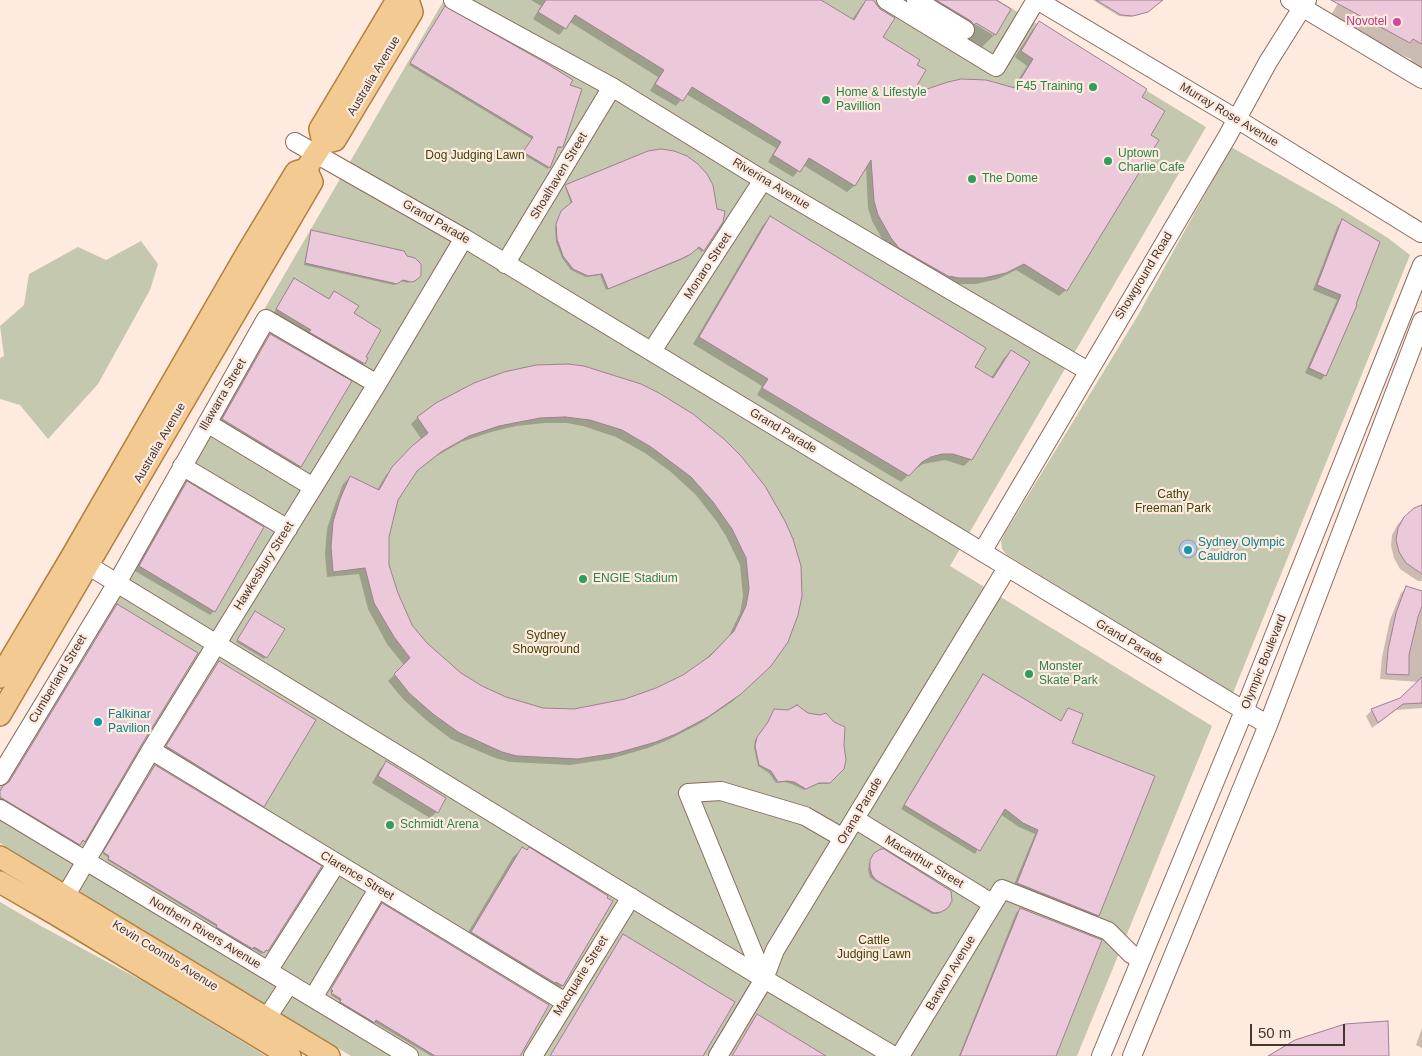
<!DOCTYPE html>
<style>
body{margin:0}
#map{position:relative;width:1422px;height:1056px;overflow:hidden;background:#ffeadf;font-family:Helvetica,sans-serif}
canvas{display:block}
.scale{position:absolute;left:1250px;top:1024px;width:95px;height:22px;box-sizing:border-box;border:2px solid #43362f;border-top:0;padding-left:6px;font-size:15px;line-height:18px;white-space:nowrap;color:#43362f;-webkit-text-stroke:4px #ffeadf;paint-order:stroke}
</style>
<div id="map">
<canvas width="1422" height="1056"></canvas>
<div class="scale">50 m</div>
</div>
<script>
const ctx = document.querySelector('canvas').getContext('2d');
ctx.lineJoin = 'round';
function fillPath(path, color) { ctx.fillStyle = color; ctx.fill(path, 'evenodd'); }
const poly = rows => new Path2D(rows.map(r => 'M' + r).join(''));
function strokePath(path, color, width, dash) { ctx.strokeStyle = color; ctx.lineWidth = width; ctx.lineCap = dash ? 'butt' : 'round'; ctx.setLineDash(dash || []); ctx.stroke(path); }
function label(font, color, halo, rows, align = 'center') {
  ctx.font = font + ' Helvetica,sans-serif'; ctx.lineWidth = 4.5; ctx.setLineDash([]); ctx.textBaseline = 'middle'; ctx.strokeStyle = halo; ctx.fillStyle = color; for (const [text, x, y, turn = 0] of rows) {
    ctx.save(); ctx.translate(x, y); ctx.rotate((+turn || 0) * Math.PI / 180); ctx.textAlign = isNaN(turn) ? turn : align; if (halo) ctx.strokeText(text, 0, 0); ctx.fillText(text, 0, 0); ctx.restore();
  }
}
const green = poly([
 [444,0,998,0,1206,127,950,566,1212,726,1077,1056,351,1056,0,843,0,764],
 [1231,147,1336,206,1388,238,1410,255,1233,693,1007,555,1002,549,1001,541,1005,533,1137,317],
 [141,241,158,264,150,290,98,384,48,439,20,405,0,399,0,358,4,356,0,326,24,305,29,274,78,247,106,260],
 [0,902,41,926,146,983,266,1056,0,1056]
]);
const water = poly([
 '1179 549a9 9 0 1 1 18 0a9 9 0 1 1-18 0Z'
]);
const shadow = poly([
 [531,0,819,0,852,20,862,5,867,0,870,0,881,37,916,65,909,96,1013,88,1027,66,1015,57,1033,29,1039,23,1140,97,1066,290,1059,296,1016,270,998,279,976,284,952,284,885,244,872,221,868,208,866,167,854,186,847,192,803,165,793,177,768,162,776,148,686,94,676,106,650,91,658,77,570,22,559,35,533,19,541,6],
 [898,0,994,0,995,34,982,47,908,3],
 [971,19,993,32,993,35,970,21],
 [1093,0,1159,0,1145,13,1130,17,1119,16],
 [1340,0,1422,0,1422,76,1415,72,1411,59,1398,53,1395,57,1328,20],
 [443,10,569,86,562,146,561,148,556,148,548,169,522,154,532,139,409,65],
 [567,185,716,210,722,222,702,252,697,248,688,256,678,261,606,290,600,275,586,277,571,270,562,258,556,242,555,227,560,214,571,204,565,186],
 [770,218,973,368,991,378,1004,358,1011,351,971,459,964,466,945,460,923,464,910,473,901,482,757,395,762,386,693,344,763,225],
 [1343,221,1379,243,1325,375,1321,380,1305,373,1337,300,1313,290,1338,225],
 [311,232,407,257,417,277,408,283,400,281,394,285,304,265],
 [294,280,328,300,334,293,352,314,364,357,367,359,360,368,273,314],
 [271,335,350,382,300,467,296,471,218,424,267,339],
 [474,384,740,457,770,665,733,701,701,723,668,740,648,748,610,759,570,765,510,762,495,758,451,739,426,720,403,699,388,681,404,665,387,644,368,609,359,574,327,577,325,554,327,529,334,507,343,484,350,477,377,490,386,475,422,440,411,424,417,418,450,396],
 [545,423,567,423,583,426,616,437,645,453,671,472,696,495,717,522,726,536,740,565,743,596,740,613,728,638,697,667,669,684,625,701,574,710,543,709,505,698,482,687,461,674,426,644,411,625,397,593,388,565,388,537,397,499,414,473,433,458,461,442,491,432,516,426],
 [187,483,214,611,210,615,135,571,183,487],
 [1422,507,1422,581,1418,581,1400,569,1394,558,1391,546,1392,535,1398,524,1404,518],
 [1407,587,1422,592,1422,708,1396,710,1372,728,1366,716,1372,710,1401,699,1418,682,1380,679,1382,657,1390,620,1401,593],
 [117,606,141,744,84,841,75,848,0,803,0,791,7,785,113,610],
 [254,614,283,629,264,659,236,642],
 [219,662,263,806,259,810,163,751],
 [983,676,1060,722,1069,709,1070,743,1098,915,1094,919,1013,887,1035,834,1019,827,1000,814,975,854,901,809,979,680],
 [774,710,842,745,843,768,827,784,816,784,804,790,792,784,784,782,776,783,769,773,758,766,754,748,755,740,767,725],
 [387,763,437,812,430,818,372,783,380,769],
 [153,768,320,867,265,952,264,951,261,954,252,948,250,950,215,929,217,927,107,860,109,858,103,854],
 [522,849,611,902,562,986,553,994,463,941,513,857],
 [873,856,945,909,938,914,932,914,875,881,870,877,868,870,869,863],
 [381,906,539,1023,518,1056,431,1056,374,1022,372,1024,339,1004,340,1001,331,995,332,993,330,991],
 [1020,909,1055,1056,959,1056,1016,913],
 [1422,1028,1422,1048,1416,1045]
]);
const building = poly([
 [546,0,821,0,854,20,866,0,873,0,880,9,895,18,883,37,920,60,917,65,926,70,912,94,948,82,961,79,986,80,1015,88,1033,59,1021,51,1039,21,1147,89,1142,97,1165,111,1151,135,1159,140,1067,291,1024,264,1006,273,984,278,959,278,948,276,899,248,891,238,878,215,874,201,871,160,855,186,809,158,800,172,773,155,781,142,692,87,683,101,655,84,664,70,575,15,566,29,538,12,546,0],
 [936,0,996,0,1011,9,996,35,976,23,974,25,971,21,936,0],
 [1096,0,1163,0,1148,12,1133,16,1121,15,1096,0],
 [1331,0,1422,0,1422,44,1413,39,1410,43,1331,0],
 [445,6,544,62,573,80,570,85,582,89,563,147,558,147,550,168,523,152,533,137,410,63,445,6],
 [661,149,674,151,687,156,698,164,707,174,713,185,717,209,725,211,723,222,704,251,699,247,691,254,681,259,608,289,602,274,588,276,573,269,563,256,557,239,556,224,561,211,572,202,565,185,648,151,661,149],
 [770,216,986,348,975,367,993,378,1011,350,1030,362,972,460,953,454,942,454,931,457,922,462,909,476,762,388,768,379,699,337,770,216],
 [1342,219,1380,242,1356,304,1357,305,1326,376,1309,368,1341,295,1317,285,1342,219],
 [311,230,404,251,407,256,415,258,421,264,421,276,415,281,411,282,403,280,397,284,305,263,311,230],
 [294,278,329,299,334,291,359,306,354,313,381,330,366,357,368,358,365,364,309,332,311,330,276,309,294,278],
 [270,334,352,381,301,467,222,419,270,334],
 [568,364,584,366,641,384,659,393,693,414,724,439,741,456,765,486,785,521,793,539,801,566,802,596,798,615,788,642,771,666,741,694,708,717,676,734,656,742,617,753,578,759,517,756,502,752,458,732,433,714,409,693,394,674,410,658,394,637,374,603,365,568,333,572,331,547,333,522,340,499,350,476,379,490,392,467,412,446,428,433,417,417,436,403,474,383,504,372,536,365,568,364],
 [565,417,590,420,622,430,651,447,691,477,713,502,732,529,746,558,749,589,746,606,734,631,710,656,683,675,656,688,625,699,574,709,543,708,506,697,482,686,461,673,427,643,412,625,398,593,389,565,389,537,398,500,417,471,441,452,469,436,499,426,540,418,565,417],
 [187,481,264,527,215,612,139,566,187,481],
 [1422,505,1422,574,1406,563,1399,552,1396,540,1398,528,1404,517,1414,508,1422,505],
 [1406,586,1422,591,1422,606,1418,617,1409,655,1409,675,1386,674,1388,650,1396,613,1406,586],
 [117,604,198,653,142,744,85,842,83,840,80,845,0,797,0,791,3,786,9,782,117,604],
 [255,611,285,629,267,658,237,640,255,611],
 [219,661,316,720,264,807,166,746,219,661],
 [983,674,1061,721,1068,708,1083,714,1072,743,1155,776,1099,916,1017,883,1038,830,1023,823,1005,809,980,851,904,805,983,674],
 [1422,677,1422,703,1403,704,1378,723,1371,709,1400,698,1422,677],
 [797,705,808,713,820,715,826,713,834,722,845,727,844,745,846,760,844,769,830,783,819,783,806,789,794,782,787,781,778,782,771,771,759,765,755,746,757,737,768,722,774,709,788,710,797,705],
 [386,761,446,798,438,813,378,776,386,761],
 [155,765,322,866,268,951,266,950,264,953,254,947,253,949,216,927,217,925,108,859,109,856,103,852,155,765],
 [522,847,527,850,529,847,608,896,607,898,613,901,563,986,556,982,555,983,471,932,522,847],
 [881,849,884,849,951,891,952,901,948,908,941,912,934,913,876,880,872,875,870,868,870,860,874,853,881,849],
 [382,903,549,1005,520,1056,435,1056,376,1020,375,1023,340,1002,341,999,331,993,333,991,331,989,382,903],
 [1020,908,1102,940,1056,1056,960,1056,1020,908],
 [623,934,735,1002,703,1056,550,1056,623,934],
 [757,1014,826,1056,732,1056,757,1014],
 [1388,1021,1389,1056,1268,1056,1295,1040,1345,1024,1388,1021]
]);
const minor = poly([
 [453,0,612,87,763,180,1088,371],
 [886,0,996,67,1036,0],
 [916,0,965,30],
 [1037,0,1245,124,1421,233],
 [1290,0,1422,79],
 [295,142,464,238,1268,725],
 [505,264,612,87],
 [652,351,763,180],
 [207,423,313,487],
 [182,466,288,529],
 [982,552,1227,137,1268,62,1307,0],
 [76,558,766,980,894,1056],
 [151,750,565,1002],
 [0,776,117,583,266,319,377,384],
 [0,809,409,1056],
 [855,819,993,904],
 [66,895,151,750,377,384,464,238],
 [268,971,336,864],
 [764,979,688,793,721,791,805,816,843,838],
 [313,998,378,889],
 [266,1019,289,984],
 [533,1056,631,897],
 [718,1056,764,979,775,950,1007,568],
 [900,1056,1002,889,1108,931,1131,954,1140,958],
 [1101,1056,1244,711,1422,265],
 [1132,1056,1268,725,1422,321]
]);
const major = poly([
 [323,143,335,140,412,12,408,0],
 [0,677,72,556,247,253,296,172,306,169,323,143,320,129,397,0],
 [0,715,312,182,306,169],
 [0,857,329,1056],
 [0,882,57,915,290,1056]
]);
const markers = [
 [1397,22,5,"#d1479c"],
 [1093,87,5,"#2e9e5b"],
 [826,100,5,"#2e9e5b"],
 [1108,161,5,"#2e9e5b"],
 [972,179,5,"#2e9e5b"],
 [1188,550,5,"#0f9aa8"],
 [583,579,5,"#2e9e5b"],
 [1029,674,5,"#2e9e5b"],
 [98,722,5,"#0f9aa8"],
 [390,825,5,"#2e9e5b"]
];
const hotelNames = [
 ["Novotel",1387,22]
];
const streetNames = [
 ["Australia Avenue",374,76,-59],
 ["Murray Rose Avenue",1229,115,31],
 ["Shoalhaven Street",559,176,-59],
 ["Riverina Avenue",771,184,31],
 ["Grand Parade",436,222,30],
 ["Monaro Street",708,266,-57],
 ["Showground Road",1144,276,-59],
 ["Illawarra Street",223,395,-60],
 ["Grand Parade",783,431,31],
 ["Australia Avenue",160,443,-60],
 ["Hawkesbury Street",264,566,-58],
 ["Grand Parade",1129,642,31],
 ["Olympic Boulevard",1264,662,-68],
 ["Cumberland Street",58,679,-59],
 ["Orana Parade",860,811,-59],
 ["Macarthur Street",924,862,31],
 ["Clarence Street",357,876,31],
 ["Northern Rivers Avenue",205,933,31],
 ["Kevin Coombs Avenue",165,956,32],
 ["Barwon Avenue",951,973,-59],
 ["Macquarie Street",581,976,-58]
];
const leisureNames = [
 ["F45 Training",1083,87,"right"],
 ["Home & Lifestyle",836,93],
 ["Pavillion",836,107],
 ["Uptown",1118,154],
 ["Charlie Cafe",1118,168],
 ["The Dome",982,179],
 ["ENGIE Stadium",593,579],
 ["Monster",1039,667],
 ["Skate Park",1039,681],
 ["Schmidt Arena",400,825]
];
const parkNames = [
 ["Dog Judging Lawn",475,156],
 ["Cathy",1173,495],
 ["Freeman Park",1173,509],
 ["Sydney",546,636],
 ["Showground",546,650],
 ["Cattle",874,941],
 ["Judging Lawn",874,955]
];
const cultureNames = [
 ["Sydney Olympic",1198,543],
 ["Cauldron",1198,557],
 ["Falkinar",108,715],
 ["Pavilion",108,729]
];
fillPath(green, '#c4c8ae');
fillPath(water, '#aec6e1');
strokePath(water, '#8e9bac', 1);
fillPath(shadow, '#0003');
fillPath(building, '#ebc9db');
strokePath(building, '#9f8090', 1);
strokePath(minor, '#896b5c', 20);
strokePath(major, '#b08141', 24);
strokePath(minor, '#fff', 18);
strokePath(major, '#f3cb92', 21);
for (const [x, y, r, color] of markers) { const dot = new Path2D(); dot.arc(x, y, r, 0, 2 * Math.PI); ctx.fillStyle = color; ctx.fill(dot); strokePath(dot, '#ffeadf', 2); }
label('12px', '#b23c85', '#ffeadf', hotelNames, 'right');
label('12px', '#43362f', '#ffeadf', streetNames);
label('12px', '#27864d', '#ffeadf', leisureNames, 'left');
label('12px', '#41450b', '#ffeadf', parkNames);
label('12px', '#0d838f', '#ffeadf', cultureNames, 'left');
</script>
